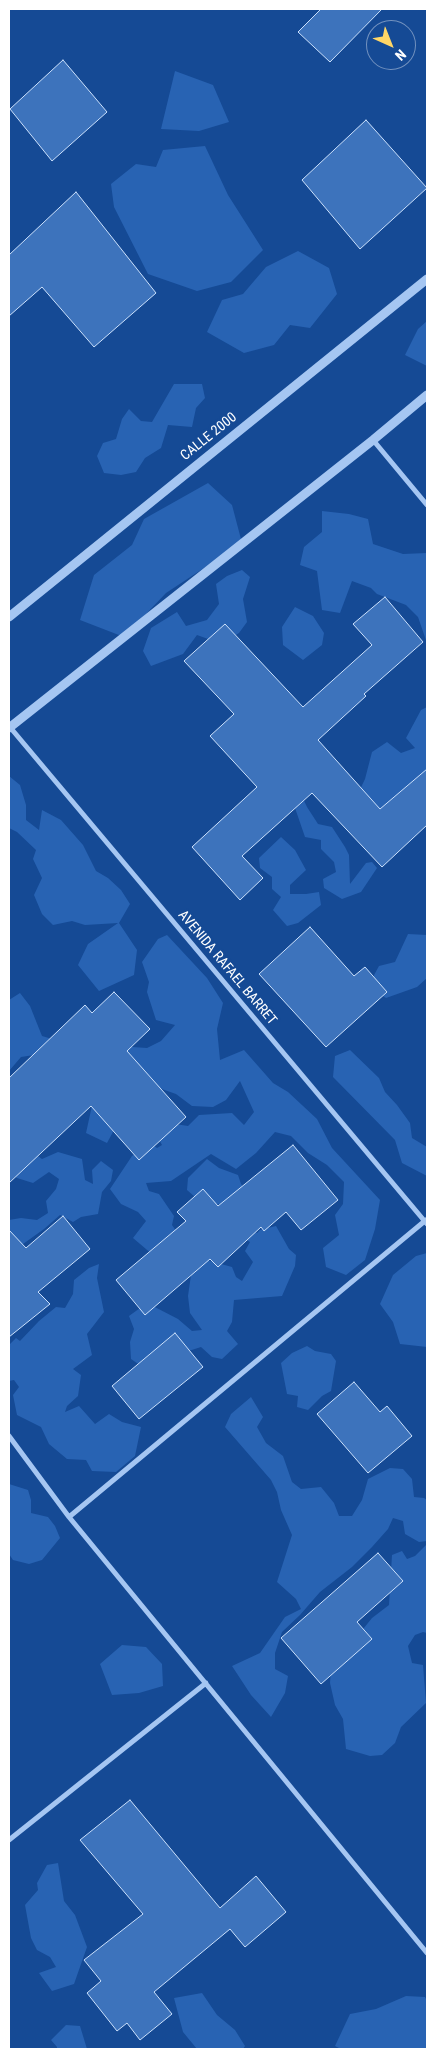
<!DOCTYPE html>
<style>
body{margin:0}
#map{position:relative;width:436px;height:2058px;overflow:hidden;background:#154a95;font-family:"Roboto Condensed",sans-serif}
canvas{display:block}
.frame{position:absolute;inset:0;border:10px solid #fff;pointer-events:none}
.north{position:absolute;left:366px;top:20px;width:50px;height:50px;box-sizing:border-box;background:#154a95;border:1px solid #7392bf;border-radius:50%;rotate:136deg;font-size:14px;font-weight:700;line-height:20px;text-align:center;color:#fff}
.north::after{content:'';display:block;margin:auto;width:18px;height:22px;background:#ffd666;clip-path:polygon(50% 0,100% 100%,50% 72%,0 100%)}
</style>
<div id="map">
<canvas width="436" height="2058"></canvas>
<div class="frame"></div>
<div class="north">N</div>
</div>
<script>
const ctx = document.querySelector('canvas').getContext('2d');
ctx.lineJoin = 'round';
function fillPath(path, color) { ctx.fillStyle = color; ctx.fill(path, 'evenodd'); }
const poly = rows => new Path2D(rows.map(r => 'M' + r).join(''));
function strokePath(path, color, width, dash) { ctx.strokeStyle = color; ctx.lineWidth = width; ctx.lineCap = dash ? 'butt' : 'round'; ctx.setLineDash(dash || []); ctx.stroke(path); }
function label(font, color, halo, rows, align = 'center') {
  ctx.font = font + ' "Roboto Condensed",sans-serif'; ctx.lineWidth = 5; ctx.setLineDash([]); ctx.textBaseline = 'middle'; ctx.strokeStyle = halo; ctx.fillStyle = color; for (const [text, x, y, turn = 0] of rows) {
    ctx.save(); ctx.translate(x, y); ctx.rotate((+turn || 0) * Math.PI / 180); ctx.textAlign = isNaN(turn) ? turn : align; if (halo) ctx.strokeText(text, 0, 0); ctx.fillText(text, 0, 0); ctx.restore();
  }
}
const green = poly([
 [175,71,213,85,229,122,199,131,161,129],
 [205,146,228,195,263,250,231,282,197,291,148,274,114,207,111,184,136,164,156,167,163,150],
 [298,251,329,268,337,294,310,328,290,325,274,345,244,353,207,332,222,300,243,294,266,267],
 [427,321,427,366,405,355,418,329],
 [174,384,202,384,205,398,196,408,192,427,168,425,161,448,145,458,136,472,121,475,104,473,97,456,103,443,116,439,122,419,129,409,141,421,152,422],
 [208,483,232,505,242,543,166,593,124,637,80,620,94,575,132,545,144,519],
 [322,511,349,514,368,519,373,544,403,554,427,553,427,643,418,617,406,605,377,594,371,588,352,581,340,613,322,610,317,571,300,565,304,547,322,532],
 [242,570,250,577,243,599,247,622,239,633,222,644,197,635,183,654,151,666,143,651,151,628,177,612,186,626,207,620,219,604,216,584,227,576],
 [295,607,313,616,324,633,322,645,303,660,283,645,282,627],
 [427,707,427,783,418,798,398,814,354,802,365,779,372,752,387,742,401,753,415,748,406,738,421,710],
 [9,776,20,785,26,805,26,820,39,830,42,810,61,820,83,845,96,871,108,878,121,890,130,904,119,923,137,950,134,975,99,991,78,965,88,944,118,923,85,925,72,921,53,925,42,914,34,895,42,878,33,859,36,850,17,832,9,828],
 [297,786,307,807,318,824,332,827,345,847,349,855,350,884,366,863,372,862,377,868,361,892,342,899,324,888,323,879,336,872,334,862,321,849,321,840,305,837,295,808,290,803],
 [281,837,295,850,306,870,290,885,290,894,306,894,319,892,321,905,298,923,287,926,273,910,281,897,272,889,272,877,260,868,259,858],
 [408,934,427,935,427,978,417,987,386,998,368,986,379,966,395,962],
 [167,935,207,978,223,1003,217,1029,220,1060,244,1050,273,1083,288,1092,317,1119,332,1148,380,1200,375,1229,365,1260,346,1275,326,1267,323,1248,339,1235,335,1215,343,1204,344,1182,327,1165,308,1153,291,1136,275,1132,256,1153,236,1169,211,1154,171,1181,146,1183,149,1191,159,1194,174,1216,172,1225,179,1235,153,1255,133,1238,146,1221,138,1212,121,1204,110,1189,132,1156,150,1143,157,1148,162,1145,157,1136,169,1123,188,1126,199,1115,232,1113,244,1125,254,1112,240,1081,226,1100,213,1107,192,1106,176,1094,156,1087,121,1117,107,1143,86,1133,95,1092,118,1046,147,1048,161,1041,175,1025,156,1020,147,992,149,982,142,962,158,939],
 [20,993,30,1006,42,1036,59,1041,34,1055,21,1057,9,1071,9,1000],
 [350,1050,379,1078,385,1092,397,1105,410,1123,412,1138,427,1147,427,1176,402,1163,395,1140,333,1077,335,1056],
 [26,1147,42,1159,58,1152,82,1159,85,1180,93,1184,92,1170,101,1161,113,1170,111,1181,102,1192,98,1214,81,1217,73,1222,60,1215,44,1229,16,1249,9,1248,9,1220,21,1218,37,1220,48,1213,46,1201,56,1189,59,1179,49,1172,33,1183,17,1178,9,1172,9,1150],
 [207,1159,219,1168,238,1175,241,1184,247,1192,249,1229,257,1233,260,1230,276,1226,289,1249,296,1255,295,1266,282,1296,234,1300,232,1322,227,1331,238,1344,222,1359,212,1357,201,1347,170,1357,147,1370,131,1359,130,1342,134,1329,129,1316,147,1303,178,1319,192,1331,202,1330,190,1313,188,1296,191,1275,183,1261,199,1258,232,1267,236,1277,242,1281,253,1262,245,1251,250,1242,233,1232,222,1204,203,1204,187,1190,188,1178],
 [427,1253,427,1347,400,1344,393,1322,380,1304,393,1275,416,1256],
 [99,1264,97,1278,104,1312,87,1334,92,1355,73,1369,81,1375,78,1396,67,1406,65,1412,79,1406,95,1424,109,1414,122,1422,141,1427,135,1456,116,1472,92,1471,86,1460,67,1459,49,1444,41,1427,17,1415,13,1395,19,1387,14,1380,9,1381,9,1345,16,1338,20,1341,39,1321,56,1307,65,1308,73,1294,74,1280,89,1268],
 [307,1346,315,1351,331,1354,336,1361,331,1391,322,1396,308,1410,297,1407,298,1396,287,1394,281,1363,292,1353],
 [251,1397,263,1417,257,1427,266,1443,283,1456,292,1482,301,1489,321,1487,334,1503,339,1516,352,1516,362,1500,368,1479,390,1468,403,1469,412,1479,414,1497,424,1498,427,1500,427,1541,419,1542,405,1534,403,1521,393,1518,388,1529,372,1547,352,1567,320,1592,300,1615,282,1632,275,1653,275,1669,288,1676,285,1693,271,1717,251,1695,232,1666,260,1653,285,1617,301,1609,296,1599,277,1582,292,1535,281,1510,277,1492,271,1480,225,1427,231,1414],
 [9,1484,28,1490,31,1500,31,1513,48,1517,55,1526,60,1538,42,1560,29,1564,13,1560,9,1554],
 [427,1544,427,1633,423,1632,415,1635,408,1646,412,1663,423,1665,426,1703,401,1727,395,1743,382,1755,370,1756,346,1749,343,1719,335,1705,330,1683,332,1655,351,1644,372,1618,389,1605,392,1555,402,1551,407,1559,415,1556],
 [122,1645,146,1647,162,1664,163,1686,139,1693,112,1695,100,1664],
 [58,1863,64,1901,75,1915,87,1947,74,1984,52,1991,39,1973,56,1967,50,1957,37,1950,31,1938,25,1905,38,1890,37,1883,47,1865],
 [202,1993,217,2015,235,2030,245,2046,243,2049,197,2049,183,2032,174,1998],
 [406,1996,425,1997,427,2001,427,2049,341,2049,335,2046,350,2014,376,2009],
 [66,2025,80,2026,87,2049,57,2049,57,2047,51,2040]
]);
const building = poly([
 [321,9,382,9,330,62,298,32,321,9],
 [63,60,107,112,52,161,10,109,63,60],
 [366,120,427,188,360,249,302,180,366,120],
 [76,192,156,293,94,347,42,287,9,316,9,255,76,192],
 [385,597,423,642,364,694,366,696,318,740,380,809,427,769,427,825,382,867,312,793,242,856,263,878,240,900,192,847,257,787,210,736,234,714,184,661,225,624,303,707,372,645,353,624,385,597],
 [310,927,354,976,365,967,387,992,326,1047,259,974,310,927],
 [114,992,150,1029,127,1051,186,1117,139,1160,91,1106,9,1183,9,1078,85,1005,92,1013,114,992],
 [293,1145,338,1200,301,1230,286,1212,264,1231,261,1227,218,1267,210,1259,145,1315,116,1280,186,1221,177,1212,203,1189,218,1206,293,1145],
 [63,1216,90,1249,38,1292,50,1304,9,1337,9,1230,26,1248,63,1216],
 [175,1333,203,1367,139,1419,112,1386,175,1333],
 [354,1382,380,1412,387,1406,412,1436,368,1473,317,1414,354,1382],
 [378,1553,403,1581,357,1622,372,1639,321,1684,281,1638,378,1553],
 [130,1800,220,1908,256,1876,286,1912,245,1947,230,1929,154,1992,172,2014,140,2040,127,2023,117,2031,87,1993,101,1981,84,1960,143,1914,80,1840,130,1800]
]);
const minor = poly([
 [373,440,427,505],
 [9,726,427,1224],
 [9,1436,69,1517,427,1953],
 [69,1517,426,1220],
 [9,1840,206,1683]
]);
const tertiary = poly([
 [9,617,427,279],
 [9,728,373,440,427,395]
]);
const streetNames = [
 ["CALLE 2000",209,437,-39],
 ["AVENIDA RAFAEL BARRET",227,968,50]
];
fillPath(green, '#2863b3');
fillPath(building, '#3d73bc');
strokePath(building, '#cce1fc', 1);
strokePath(minor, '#a5c6f2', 5);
strokePath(tertiary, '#a5c6f2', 9);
label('14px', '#fff', '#154a95', streetNames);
</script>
